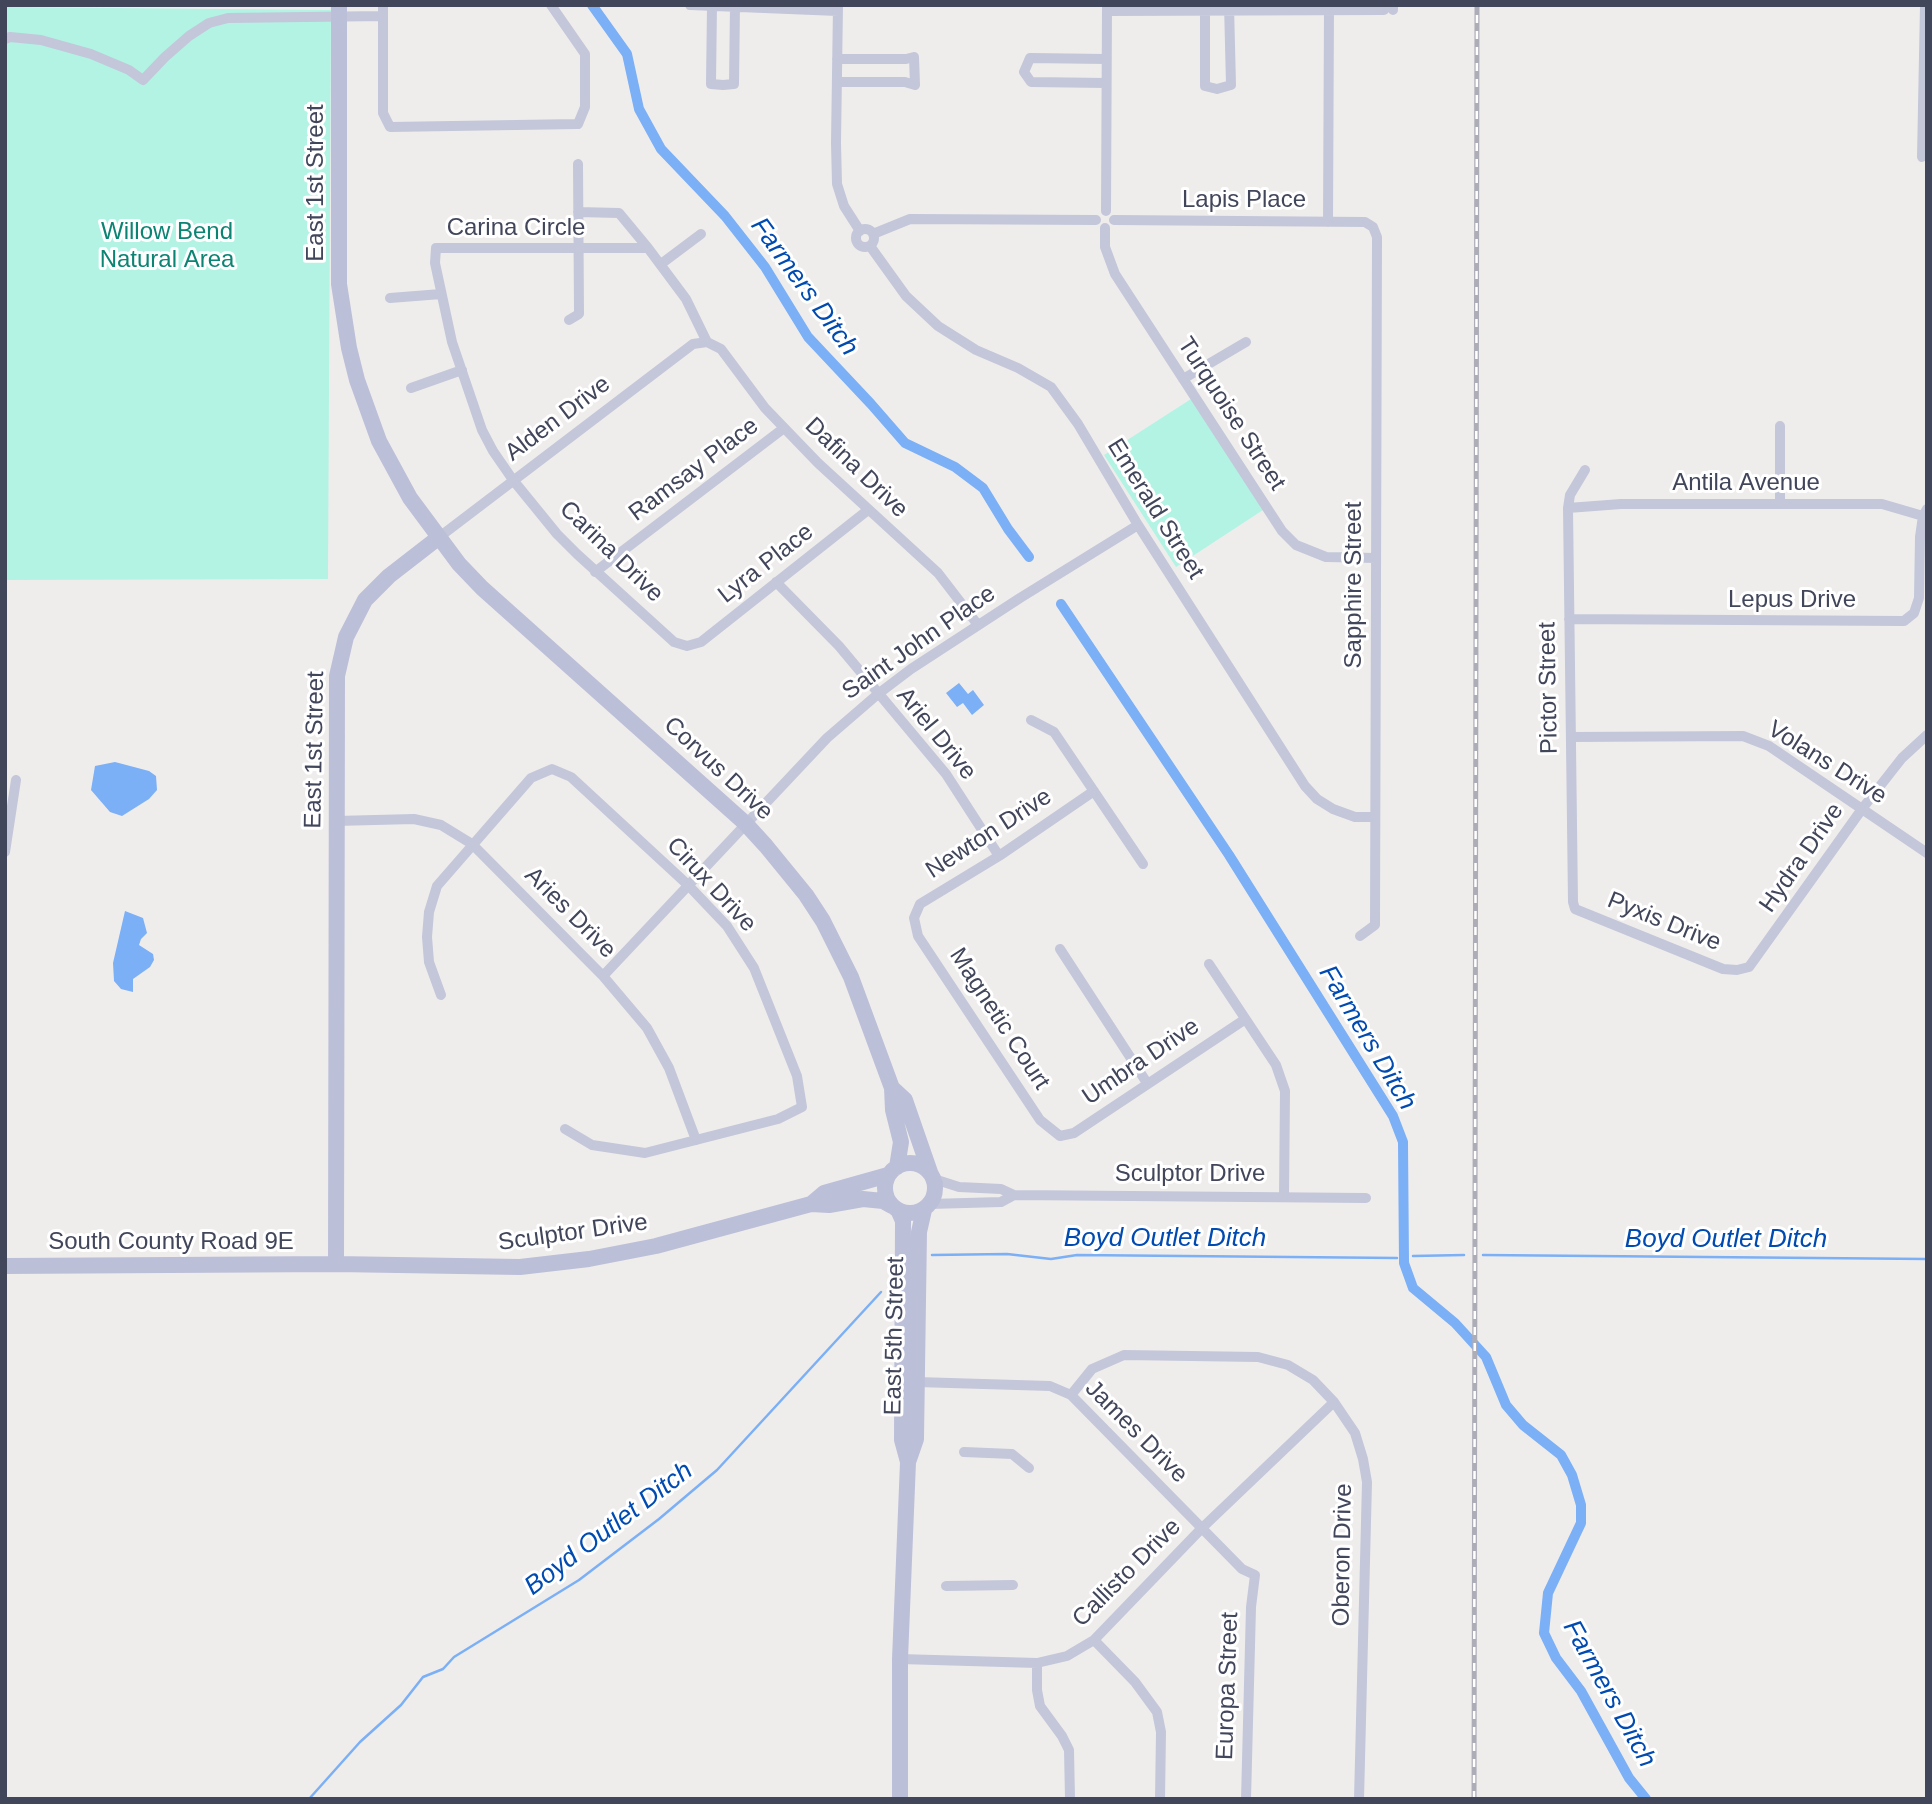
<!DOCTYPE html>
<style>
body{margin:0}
#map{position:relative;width:1932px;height:1804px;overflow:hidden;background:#efedec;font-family:Arial,sans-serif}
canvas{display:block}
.frame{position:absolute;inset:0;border:7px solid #42465b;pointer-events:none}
</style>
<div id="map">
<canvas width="1932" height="1804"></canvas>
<div class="frame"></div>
</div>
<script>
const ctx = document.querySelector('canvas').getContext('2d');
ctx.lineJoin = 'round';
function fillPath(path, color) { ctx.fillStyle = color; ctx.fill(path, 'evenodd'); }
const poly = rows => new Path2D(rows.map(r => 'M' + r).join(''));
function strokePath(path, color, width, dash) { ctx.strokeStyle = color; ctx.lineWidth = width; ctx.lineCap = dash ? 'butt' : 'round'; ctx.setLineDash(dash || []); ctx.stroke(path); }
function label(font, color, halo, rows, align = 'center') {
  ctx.font = font + ' Arial,sans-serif'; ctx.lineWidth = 6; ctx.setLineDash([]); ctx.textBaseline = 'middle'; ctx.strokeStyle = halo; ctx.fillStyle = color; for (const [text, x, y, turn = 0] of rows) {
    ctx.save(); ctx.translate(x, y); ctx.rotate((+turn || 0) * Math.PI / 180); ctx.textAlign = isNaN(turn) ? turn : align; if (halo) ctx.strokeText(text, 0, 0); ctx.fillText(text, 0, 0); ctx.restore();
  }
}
const green = poly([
 [5,7,331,10,328,579,5,580],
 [1191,399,1263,510,1176,567,1104,455]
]);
const water = poly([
 [959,683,968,694,973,690,984,705,972,715,963,703,957,707,946,693],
 [115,762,149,771,156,776,157,790,149,799,122,816,110,812,91,790,95,766],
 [125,911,143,918,147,933,141,939,139,945,153,954,154,960,150,967,133,979,133,992,121,989,114,981,113,963]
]);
const stream = poly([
 [932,1255,1007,1254,1051,1259,1077,1255,1397,1258],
 [1483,1255,1927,1259],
 [1413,1256,1464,1255],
 [309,1799,360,1742,401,1705,423,1677,443,1669,454,1657,579,1580,659,1519,717,1470,881,1292]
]);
const canal = poly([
 [592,5,627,54,639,109,661,149,725,216,765,267,808,337,871,404,905,443,955,467,983,488,1008,529,1029,557],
 [1061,604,1229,855,1393,1116,1403,1142,1404,1263,1413,1288,1455,1323,1486,1357,1506,1405,1523,1425,1561,1455,1572,1475,1581,1505,1581,1523,1548,1593,1544,1633,1556,1658,1581,1691,1629,1778,1646,1799]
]);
const street = poly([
 [383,5,383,113,390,127,578,124,585,107,585,54,551,5],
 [690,5,838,11],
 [712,5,711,84,723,85,734,84,735,5],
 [838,5,836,143,837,184,844,206,860,231],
 [1205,6,1205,86,1217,89,1231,85,1229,5],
 [1393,10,1393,5],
 [1107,11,1384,10],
 [5,39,10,37,41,40,91,54,129,70,143,80,165,57,189,36,209,23,228,18,383,16],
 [837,82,905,82,915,85,914,57,906,59,837,59],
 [1106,83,1031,82,1024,72,1030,58,1106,59],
 [1922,157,1925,5],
 [1106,211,1107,5],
 [578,212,619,213,648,248],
 [1114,220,1365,222,1373,227,1377,237,1375,925,1360,936],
 [1328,222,1329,5],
 [1105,228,1105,247,1115,274,1282,531,1296,545,1326,557,1376,558],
 '856 238a9 9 0 1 1 18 0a9 9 0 1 1-18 0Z',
 [873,234,910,219,1096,220],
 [870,246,906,296,938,326,976,350,1018,368,1051,387,1078,424,1138,525,1305,786,1317,799,1333,809,1355,817,1374,817],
 [661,264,701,234],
 [390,298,441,294],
 [569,320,579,314,578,164],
 [707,342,686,299,648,248,436,248,435,263,452,342,482,430,493,451,513,480,557,534,577,554,674,642,687,646,701,642,868,510],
 [707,342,721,349,765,408,818,463,938,573,978,625],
 [1183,379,1246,342],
 [411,388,462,370],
 [1780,426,1780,504],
 [1585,470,1570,495,1568,508,1573,902,1575,909,1723,969,1737,970,1749,967,1862,809,1902,758,1927,735],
 [1568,508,1621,504,1882,504,1923,516],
 [438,538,693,344,707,342],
 [595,572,784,428],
 [776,582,839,646,946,774,999,856],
 [1569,619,1904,621,1914,613,1919,598,1920,537,1923,516,1927,509],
 [1031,720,1054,732,1143,864],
 [1571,737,1743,736,1769,746,1927,853],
 [1094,791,999,856,920,904,914,918,918,936,1040,1120,1060,1136,1074,1133,1244,1020],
 [336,821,414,819,441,825,472,844,603,976,647,1028,669,1068,696,1140],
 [5,852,16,780],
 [1060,949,1147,1083],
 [1209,964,1276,1065,1285,1091,1284,1197],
 [603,976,827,738,878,694,911,669,1020,598,1138,525],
 [441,995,429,962,427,937,429,912,437,886,531,778,552,769,571,777,688,885,727,926,754,968,797,1076,802,1107,778,1119,645,1153,592,1145,565,1129],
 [934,1179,959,1187,1001,1189,1014,1195,1366,1198],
 [930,1204,1001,1202,1014,1195],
 [917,1382,1050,1386,1071,1395,1242,1569,1255,1575,1251,1607,1246,1799],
 [1071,1395,1092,1369,1124,1355,1258,1357,1288,1365,1313,1380,1334,1402,1355,1433,1363,1459,1367,1482,1359,1799],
 [964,1452,1012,1454,1029,1468],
 [946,1586,1013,1585],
 [1094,1640,1135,1682,1157,1712,1161,1732,1160,1799],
 [900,1659,1037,1663,1067,1656,1094,1640,1202,1528,1334,1402],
 [1037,1663,1037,1690,1040,1706,1062,1736,1069,1750,1070,1799]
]);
const secondary = poly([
 [339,5,339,284,349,348,357,380,379,441,410,498,459,564,482,588,745,823,766,846,806,895,823,921,851,977,892,1088,893,1110,901,1142,897,1167],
 [892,1088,905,1100,930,1172],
 '885 1188a25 25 0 1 1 50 0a25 25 0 1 1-50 0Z',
 [811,1204,824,1193,888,1175],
 [899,1212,903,1221,902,1440,908,1462],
 [336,1264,337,676,346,637,365,600,389,576,438,538],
 [5,1266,336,1264,520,1267,589,1259,656,1246,811,1204,829,1205,863,1199,883,1201,892,1206],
 [900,1799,900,1659,908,1462,916,1439,919,1232,924,1210]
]);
const rail = poly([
 [1474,1799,1477,5]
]);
const streetNames = [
 ["East 1st Street",316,183,-90],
 ["Lapis Place",1244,200],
 ["Carina Circle",516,228],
 ["Turquoise Street",1231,414,57],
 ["Alden Drive",558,419,-37],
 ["Dafina Drive",856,468,44],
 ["Ramsay Place",694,470,-37],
 ["Antila Avenue",1746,483],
 ["Emerald Street",1155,509,58],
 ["Carina Drive",611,552,44],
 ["Lyra Place",766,564,-38],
 ["Sapphire Street",1354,585,-90],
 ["Lepus Drive",1792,600],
 ["Saint John Place",919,643,-35],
 ["Pictor Street",1549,688,-91],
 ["Ariel Drive",936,734,51],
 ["East 1st Street",315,750,-89],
 ["Volans Drive",1827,763,32],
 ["Corvus Drive",718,769,43],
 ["Newton Drive",989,834,-33],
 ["Hydra Drive",1802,858,-55],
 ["Cirux Drive",711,885,47],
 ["Aries Drive",570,913,45],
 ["Pyxis Drive",1664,922,22],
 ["Magnetic Court",999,1019,57],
 ["Umbra Drive",1141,1062,-34],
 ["Sculptor Drive",1190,1174],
 ["Sculptor Drive",573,1233,-8],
 ["South County Road 9E",171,1242],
 ["East 5th Street",895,1336,-89],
 ["James Drive",1136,1432,45],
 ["Oberon Drive",1343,1555,-89],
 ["Callisto Drive",1127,1573,-45],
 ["Europa Street",1228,1686,-88]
];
const parkNames = [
 ["Willow Bend",167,232],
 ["Natural Area",167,260]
];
const waterNames = [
 ["Farmers Ditch",804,287,54],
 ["Farmers Ditch",1367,1038,59],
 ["Boyd Outlet Ditch",1165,1239],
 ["Boyd Outlet Ditch",1726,1240],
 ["Boyd Outlet Ditch",609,1529,-37],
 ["Farmers Ditch",1609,1694,61]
];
fillPath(green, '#b3f3e4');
fillPath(water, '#7baff6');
strokePath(stream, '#7baff6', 2.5);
strokePath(canal, '#7baff6', 10);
strokePath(street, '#c3c7d9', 10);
strokePath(secondary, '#bcbfd8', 16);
strokePath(rail, '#adadb8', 5);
strokePath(rail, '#fff', 2.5, [8]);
label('24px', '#42465b', '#fff', streetNames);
label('24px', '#0c8474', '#fff', parkNames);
label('italic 26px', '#004bb1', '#fff', waterNames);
</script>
